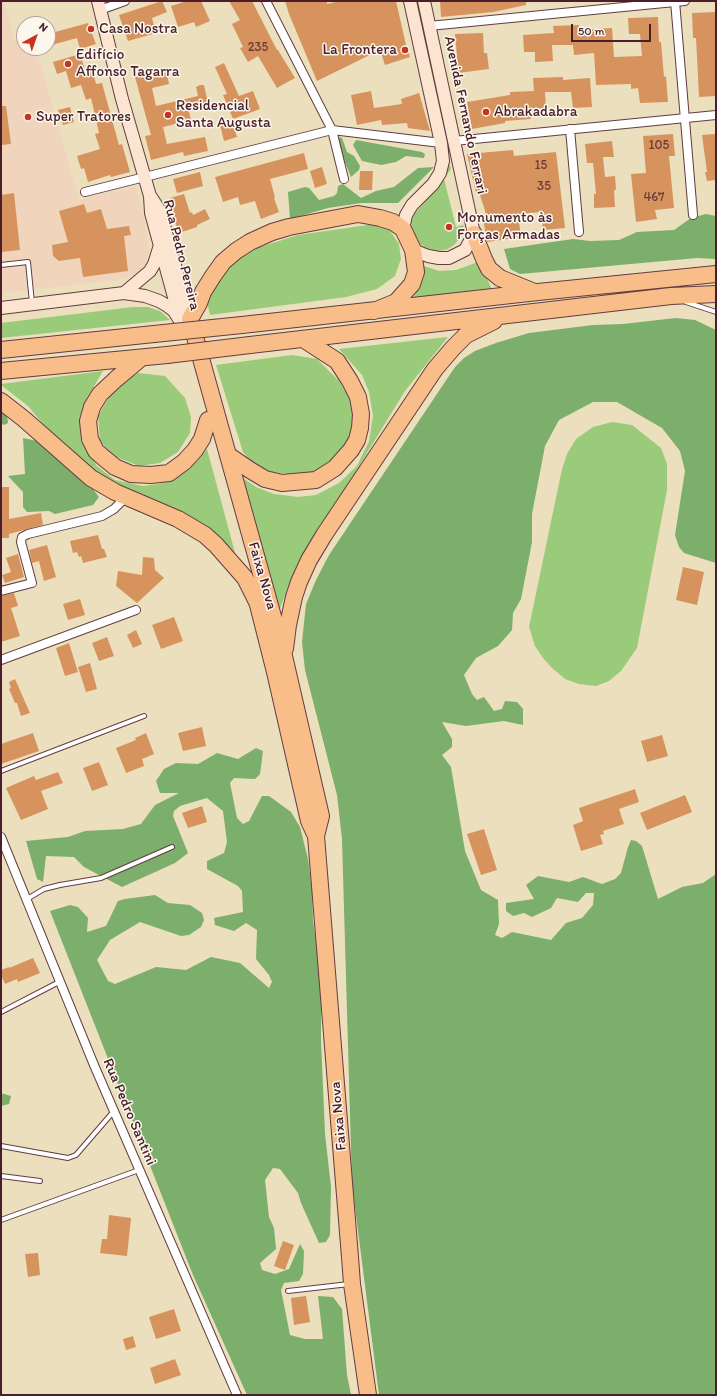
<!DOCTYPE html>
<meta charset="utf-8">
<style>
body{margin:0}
#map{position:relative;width:717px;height:1396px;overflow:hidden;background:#ecdfbd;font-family:Itim,sans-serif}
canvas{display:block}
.frame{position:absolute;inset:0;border:2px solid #4a1f2b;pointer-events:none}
.north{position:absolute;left:16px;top:16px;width:40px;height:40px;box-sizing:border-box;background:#fbf7ec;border:1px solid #b4a19f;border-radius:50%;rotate:40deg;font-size:11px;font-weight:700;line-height:16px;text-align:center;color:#4a1f2b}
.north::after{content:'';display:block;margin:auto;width:14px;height:18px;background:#c8321e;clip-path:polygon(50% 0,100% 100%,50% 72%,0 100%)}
.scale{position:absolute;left:571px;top:24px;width:80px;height:18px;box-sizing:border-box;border:2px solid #4a1f2b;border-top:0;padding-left:5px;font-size:12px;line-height:14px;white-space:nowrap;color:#4a1f2b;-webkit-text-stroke:3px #fbf7ec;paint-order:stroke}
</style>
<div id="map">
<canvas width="717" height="1396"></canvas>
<div class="frame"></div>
<div class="north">N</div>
<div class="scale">50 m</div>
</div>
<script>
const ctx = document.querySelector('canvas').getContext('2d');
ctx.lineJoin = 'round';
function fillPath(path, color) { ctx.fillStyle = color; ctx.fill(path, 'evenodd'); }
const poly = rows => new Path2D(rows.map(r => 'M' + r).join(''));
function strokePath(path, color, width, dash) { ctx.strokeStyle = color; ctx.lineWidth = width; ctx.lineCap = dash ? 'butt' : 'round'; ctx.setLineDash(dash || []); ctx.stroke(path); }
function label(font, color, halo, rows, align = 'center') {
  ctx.font = font + ' Itim,sans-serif'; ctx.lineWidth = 3; ctx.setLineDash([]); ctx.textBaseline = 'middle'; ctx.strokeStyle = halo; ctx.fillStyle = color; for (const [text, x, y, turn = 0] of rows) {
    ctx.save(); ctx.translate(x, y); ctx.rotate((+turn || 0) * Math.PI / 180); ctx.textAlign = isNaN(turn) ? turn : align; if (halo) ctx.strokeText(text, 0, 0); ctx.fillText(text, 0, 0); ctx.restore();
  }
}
const built = poly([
 [1,1,4,1,14,41,24,39,24,48,36,48,79,200,136,186,147,232,149,254,144,266,136,274,118,280,1,293]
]);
const green = poly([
 [449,163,451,169,444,179,456,227,463,225,465,229,463,235,454,245,446,250,436,251,426,248,417,242,412,231,411,222,414,214,425,202,439,183],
 [375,224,389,229,399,244,401,259,395,276,377,289,346,297,210,315,206,298,233,262,260,247,298,235],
 [478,262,492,289,414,297,424,277,424,266,439,271,456,270],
 [133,307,148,307,160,311,170,320,1,338,1,323],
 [448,337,405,391,294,572,279,611,243,478,256,487,274,494,298,497,316,495,339,483,357,466,369,441,373,416,369,392,362,375,339,349],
 [292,355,317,359,339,381,356,409,349,438,343,453,328,470,305,476,272,472,256,467,243,452,216,365],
 [103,371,87,398,79,420,84,442,97,466,115,480,143,486,158,484,171,481,188,469,200,458,207,449,237,560,99,476,75,456,43,424,28,406,1,385,1,384],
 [138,373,165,376,185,398,191,417,190,433,178,452,160,463,139,466,114,456,100,441,98,416,115,387],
 [612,422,632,425,661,448,667,464,667,490,637,648,621,671,609,681,596,686,579,684,565,679,552,668,543,658,535,646,529,627,562,469,567,454,576,439,593,427]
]);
const forest = poly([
 [339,137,342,138,347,152,354,156,360,166,359,170,351,177,336,140],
 [356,140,422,152,425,154,424,158,406,156,396,162,381,165,362,161,353,145],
 [434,167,398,203,361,203,328,208,290,219,288,192,305,187,309,188,319,200,334,196,337,193,338,186,343,184,361,198,376,191,394,187,418,168],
 [706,214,716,216,716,259,697,258,520,274,510,269,504,249,573,239,590,241,619,240,637,232,674,230,691,218],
 [676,318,695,320,716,330,716,563,684,553,679,547,675,535,685,471,680,451,662,428,617,402,593,402,559,420,545,446,532,514,532,542,521,599,513,613,512,630,498,646,476,658,464,675,472,694,477,700,484,697,494,711,502,709,505,701,517,702,523,709,523,725,504,721,466,726,442,722,452,739,452,747,442,755,451,767,465,851,481,890,498,900,499,924,495,935,502,938,512,932,551,940,566,923,582,918,593,905,594,893,586,893,578,902,557,898,551,908,532,917,524,913,513,916,506,911,506,903,534,899,526,885,538,876,569,882,583,877,602,884,615,879,621,873,628,847,631,840,636,841,642,846,658,899,682,887,703,883,716,874,716,1395,379,1395,352,1184,342,839,337,795,305,670,302,642,306,604,316,580,329,555,455,367,464,358,475,351,496,343,529,333,593,325,623,324],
 [1,410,7,415,8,423,4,425,1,423],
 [23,438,37,441,89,484,99,497,93,505,55,514,49,511,27,512,23,507,23,492,8,476,25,474],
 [256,748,263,751,260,774,255,779,234,778,230,783,237,818,243,824,249,821,262,796,269,796,291,812,300,827,308,859,312,890,313,920,321,981,321,1040,325,1134,331,1187,330,1235,326,1242,319,1243,301,1203,298,1193,280,1169,273,1168,265,1180,269,1217,274,1228,276,1249,260,1263,262,1270,275,1274,289,1269,300,1244,304,1251,303,1274,299,1281,284,1283,281,1290,290,1335,305,1339,323,1339,318,1296,333,1297,342,1309,347,1375,351,1395,247,1395,193,1275,50,911,70,905,78,907,88,918,87,932,106,926,118,901,125,899,155,895,168,903,190,905,202,913,204,920,201,927,189,935,181,936,140,922,110,940,97,960,108,981,115,984,156,967,186,970,211,957,240,963,269,988,272,982,269,975,256,959,257,930,246,923,234,931,215,925,214,918,243,912,242,891,238,886,207,869,207,861,224,853,227,842,223,811,207,798,180,806,174,811,173,816,188,853,175,863,122,887,84,867,74,857,46,856,43,882,37,879,26,841,68,837,85,831,123,829,141,824,155,805,179,793,160,793,156,781,164,769,176,763,198,764,217,753,238,759],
 [1,1093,11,1096,9,1104,1,1106]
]);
const building = poly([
 [162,1,167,12,152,18,156,33,128,41,119,15],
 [187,1,201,1,210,21,196,27,194,22,178,27,171,6],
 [229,1,252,1,277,50,278,50,295,78,277,88,258,56,248,62,240,48,243,47,232,24,240,20],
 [285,1,327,1,327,4,340,1,396,1,406,45,410,57,385,65,380,50,317,81,289,14],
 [440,1,526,1,526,5,493,12,441,17],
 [716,12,716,96,699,97,696,38,693,38,692,13],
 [658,17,659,42,661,42,664,77,666,76,668,102,640,103,638,88,631,89,631,84,596,85,594,53,574,55,573,45,552,45,553,61,535,62,535,52,524,52,523,35,554,33,553,26,579,25,579,30,612,28,614,57,642,56,640,34,629,34,628,18],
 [88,23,96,44,80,49,77,38,48,46,48,34],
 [483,33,484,53,487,53,489,69,458,73,456,57,457,57,455,34],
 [80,54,85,70,92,68,96,84,102,83,119,145,122,144,130,172,111,177,110,175,88,182,84,168,81,169,77,156,100,149,95,134,99,133,91,98,86,100,81,85,71,88,66,71,57,74,53,62],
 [224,63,239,96,253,91,260,109,233,119,223,95,227,94,215,67],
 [166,69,169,84,152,88,156,106,198,96,196,87,200,85,204,85,208,103,188,108,191,120,163,127,167,144,205,137,208,151,184,156,183,152,151,160,145,136,151,135,135,77],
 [563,77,563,80,590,78,592,107,573,108,571,92,545,92,546,108,530,109,531,119,505,121,505,123,472,129,467,102,510,95,510,92,534,91,533,78],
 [371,91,374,108,402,104,401,99,419,93,430,131,408,128,407,123,382,125,381,120,357,125,351,95],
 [1,106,6,106,11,144,1,145],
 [70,107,74,122,63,125,58,110],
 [232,121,237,137,224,141,220,125],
 [673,134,675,156,669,156,674,208,655,210,657,219,636,222,631,174,646,173,643,136],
 [715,134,716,180,707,181,705,172,707,172,702,135],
 [612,141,614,157,603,157,605,177,615,176,616,190,614,190,615,207,594,208,594,194,596,194,593,163,587,163,585,144],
 [513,150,514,156,556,152,565,228,543,230,541,212,518,214,521,237,487,242,483,218,487,217,479,192,476,193,467,154],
 [304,153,308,169,270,179,275,197,274,198,279,212,261,219,255,201,240,205,238,197,223,202,215,177],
 [322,167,327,184,315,188,310,171],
 [360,171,373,171,372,190,359,190],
 [200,172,203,186,177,193,173,179],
 [14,193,20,250,1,252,1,195],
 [184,194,190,213,192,212,193,215,205,209,210,219,197,225,197,227,179,233,174,219,175,219,170,198],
 [84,204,87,213,101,209,107,229,129,226,131,235,124,236,128,271,83,277,80,258,59,261,53,256,52,245,68,242,59,211],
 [1,487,9,487,9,519,41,513,43,525,9,534,9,538,1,538],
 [98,535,102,549,104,549,107,557,83,563,81,556,79,557,77,552,73,553,70,541],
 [47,545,56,577,44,581,39,561,32,563,29,550],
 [18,554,24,577,5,583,2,575,11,572,6,558],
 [143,557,154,558,155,570,164,578,137,603,116,586,118,571,142,575],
 [683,567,704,572,697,605,676,600],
 [14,593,18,606,11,608,20,636,1,642,1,596],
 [80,599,85,615,68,620,63,604],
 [174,617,183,641,161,649,152,625],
 [136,630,142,644,133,648,127,635],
 [107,637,114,656,99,661,92,643],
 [69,643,78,672,65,676,56,648],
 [90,663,97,689,86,692,78,667],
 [15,679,30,713,21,716,17,703,15,703,9,689,11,688,9,682],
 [202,727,206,746,183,751,178,733],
 [33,733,39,751,1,764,1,744],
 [146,733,154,754,142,759,144,766,126,773,116,748,136,740,135,738],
 [662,735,668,756,647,762,641,741],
 [99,762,108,785,92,791,83,768],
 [58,772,63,783,41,791,48,809,21,820,6,788,34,776,36,780],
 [635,789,639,802,619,809,624,824,603,831,604,834,600,835,603,844,581,851,573,825,583,821,579,808],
 [685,795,692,812,647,830,640,813],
 [202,806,207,822,188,828,182,813],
 [484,829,497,870,481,875,467,834],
 [33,958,40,973,18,982,17,979,5,984,1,975,1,970,9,967,9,968],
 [109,1215,131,1218,127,1256,100,1253,102,1239,107,1239],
 [283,1241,294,1245,285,1270,274,1266],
 [38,1253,40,1275,28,1277,25,1254],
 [306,1296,310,1322,294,1325,291,1298],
 [174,1309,181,1331,156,1339,149,1317],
 [133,1336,136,1347,126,1350,123,1339],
 [175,1359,181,1375,155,1384,150,1368]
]);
const lane = poly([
 [1,265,28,262,32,303],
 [686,302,716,312],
 [1,771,144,716],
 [27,899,44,889,60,885,101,878,172,847],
 [1,1012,61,981],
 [1,1146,68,1158,76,1155,114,1111],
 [1,1176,40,1181],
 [1,1220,139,1170],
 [288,1291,349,1284]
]);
const street = poly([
 [266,1,332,130,344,179],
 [675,1,693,215],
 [100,10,125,1],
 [429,26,685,1],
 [570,129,579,232],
 [454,141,716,115],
 [85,192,332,130,441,143],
 [1,591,32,583,21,542,22,537,28,534,102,516,114,509,126,497],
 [1,660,136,610],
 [1,837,94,1065,237,1395]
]);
const secondary = poly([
 [98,1,122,99,150,196,151,213,181,323],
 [151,197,160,211,190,319],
 [403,229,406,215,412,205,433,184,440,173,443,161,441,143,410,1],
 [413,250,428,256,439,258,449,258,465,250,474,234,424,1],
 [124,293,150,271,154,264,160,245],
 [1,308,124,293,145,296,159,301,166,305,174,311,179,319]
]);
const highway = poly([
 [474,234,484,259,489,269,500,278,532,291],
 [242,325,538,292,716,274],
 [250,345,671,296,716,294],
 [1,350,154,334],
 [141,358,116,379,100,394,92,407,88,421,90,439,96,451,104,458,115,467,131,474,151,475,169,473,184,462,195,450,202,439,208,420],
 [1,371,167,355],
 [1,401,24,419,91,478,115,492,178,519,205,535,216,545,245,578,258,604],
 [228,455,250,470,265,479,282,483,316,480,335,468,351,450,357,440,360,428,361,414,358,397,350,381,337,361,303,339],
 [256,597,275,672,309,821,316,836],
 [285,649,288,625,294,597,299,582,309,560,324,535,435,369,453,348,466,335,494,321],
 [368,1395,352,1284,350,1257,316,836,321,816,284,656,190,319,199,303,203,292,213,276,223,262,236,251,250,242,272,232,289,227,358,214,380,218,393,222,403,229,413,250,416,272,412,284,396,302,374,311]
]);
const highwayBridge = poly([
 [154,334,242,325],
 [167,355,250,345]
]);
const markers = [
 [91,29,4,"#c8321e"],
 [405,50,4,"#c8321e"],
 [68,64,4,"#c8321e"],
 [486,112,4,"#c8321e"],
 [168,115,4,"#c8321e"],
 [28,117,4,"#c8321e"],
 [449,227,4,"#c8321e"]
];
const numberNames = [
 ["235",258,48],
 ["105",659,146],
 ["15",541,166],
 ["35",544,187],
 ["467",654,198]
];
const poiNames = [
 ["Casa Nostra",99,29],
 ["La Frontera",397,50,"right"],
 ["Edifício",76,55],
 ["Affonso Tagarra",76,72],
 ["Residencial",176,106],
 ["Santa Augusta",176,123],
 ["Abrakadabra",494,112],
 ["Super Tratores",36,117],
 ["Monumento às",457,218],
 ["Forças Armadas",457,235]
];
const streetNames = [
 ["Avenida Fernando Ferrari",465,115,78],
 ["Rua Pedro Pereira",181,255,76],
 ["Faixa Nova",262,576,74],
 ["Rua Pedro Santini",129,1112,67],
 ["Faixa Nova",339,1116,-95]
];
fillPath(built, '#f0d5bc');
fillPath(green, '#9acb7b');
fillPath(forest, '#7baf6b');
fillPath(building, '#d7935d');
strokePath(lane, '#623c41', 6);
strokePath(street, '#623c41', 10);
strokePath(secondary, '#623c41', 14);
strokePath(highway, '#623c41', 18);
strokePath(lane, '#fff', 4);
strokePath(street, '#fff', 8);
strokePath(secondary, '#fce5d0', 12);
strokePath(highway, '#f8bd89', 16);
strokePath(highwayBridge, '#623c41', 18, []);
strokePath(highwayBridge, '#f8bd89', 16);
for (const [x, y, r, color] of markers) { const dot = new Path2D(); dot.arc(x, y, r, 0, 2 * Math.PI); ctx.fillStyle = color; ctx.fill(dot); strokePath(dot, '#fbf7ec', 1.5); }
label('13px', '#6d3c38', null, numberNames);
label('15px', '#4a1f2b', '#fbf7ec', poiNames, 'left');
label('15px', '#4a1f2b', '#fbf7ec', streetNames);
</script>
